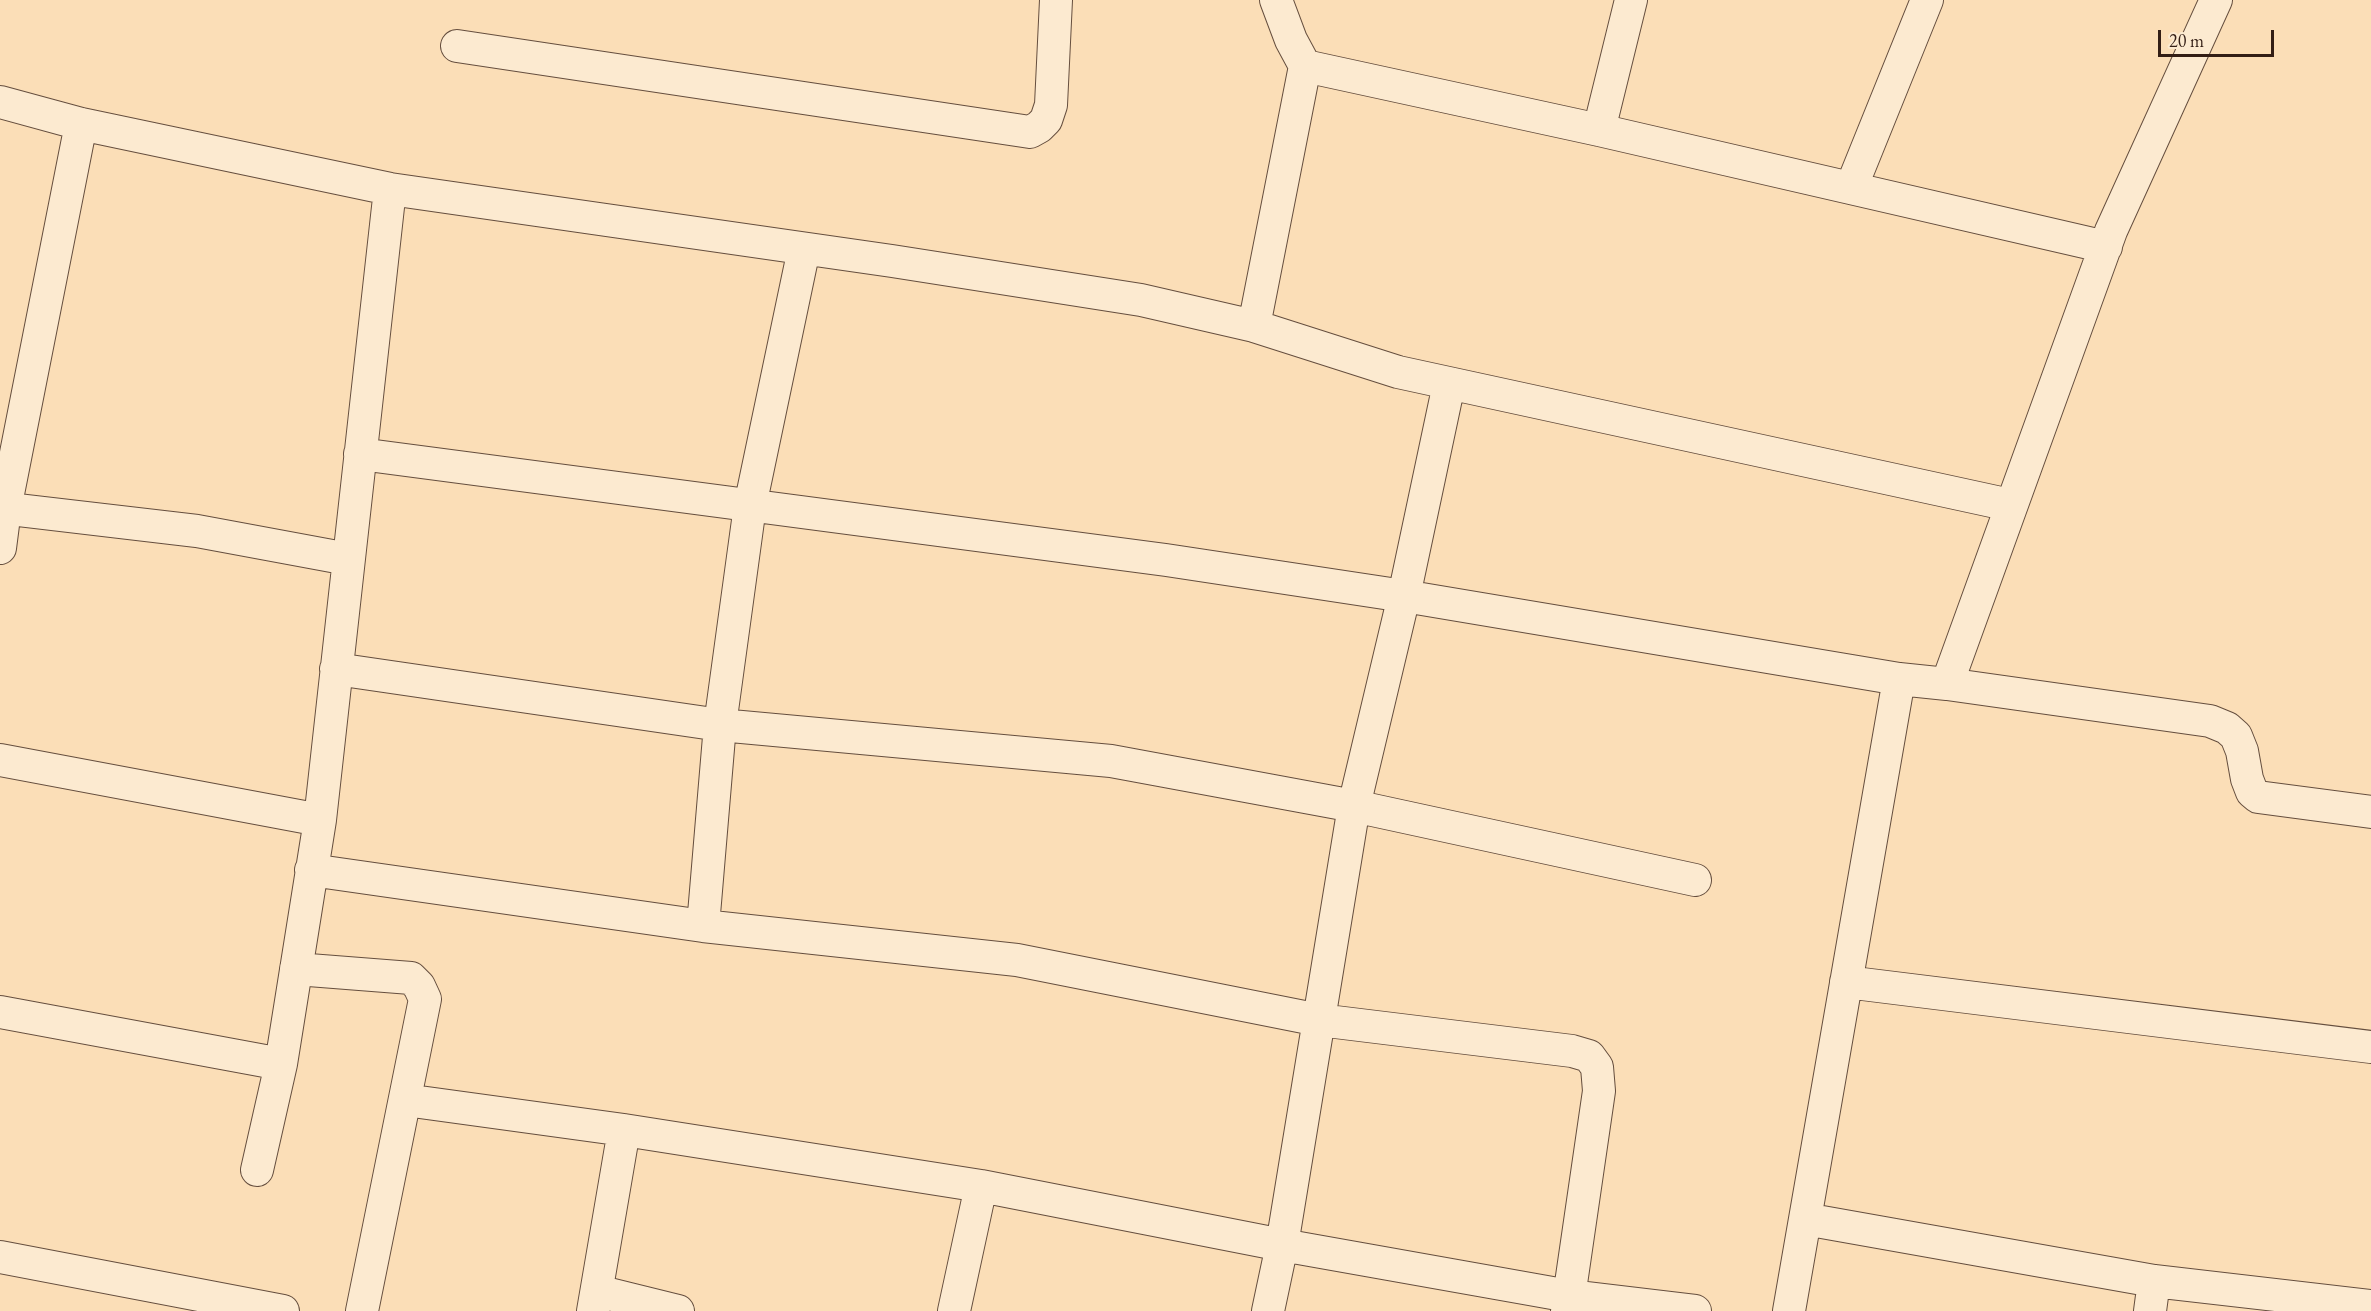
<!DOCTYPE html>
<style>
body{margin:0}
#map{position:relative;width:2371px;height:1311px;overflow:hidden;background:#fbdeb7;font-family:"EB Garamond",serif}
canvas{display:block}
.scale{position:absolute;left:2158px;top:30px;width:116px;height:27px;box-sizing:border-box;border:3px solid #331e15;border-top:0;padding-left:8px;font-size:18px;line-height:21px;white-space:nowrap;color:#331e15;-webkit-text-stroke:4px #fcead0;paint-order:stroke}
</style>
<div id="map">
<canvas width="2371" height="1311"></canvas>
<div class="scale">20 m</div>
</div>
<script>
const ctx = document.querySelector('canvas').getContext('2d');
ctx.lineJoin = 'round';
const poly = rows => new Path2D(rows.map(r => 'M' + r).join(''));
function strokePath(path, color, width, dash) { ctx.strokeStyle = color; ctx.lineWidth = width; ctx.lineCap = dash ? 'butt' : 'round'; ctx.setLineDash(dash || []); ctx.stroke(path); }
const minor = poly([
 [457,46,1030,132,1039,127,1046,120,1051,105,1056,0],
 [1305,66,1599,130,2106,247],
 [0,102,81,124,390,189,892,261,1141,300,1254,326,1398,372,2010,505],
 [1599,130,1631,0],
 [1851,188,1927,0],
 [1254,326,1305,66,1291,40,1276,0],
 [360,454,1166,560,1404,596,1899,679,1947,684,2111,231,2216,0],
 [0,508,197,531,348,559],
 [0,548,5,509,81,124],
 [336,669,720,725,1111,761,1354,806,1695,880],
 [1947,684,2210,721,2227,728,2236,736,2242,751,2247,779,2252,792,2258,797,2371,812],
 [0,760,320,820],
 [311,870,703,926,1017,960,1319,1020,1572,1051,1589,1056,1597,1067,1599,1091,1567,1311],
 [703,926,720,725,750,506,804,249],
 [296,969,411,978,419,986,425,999,362,1311],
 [1846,982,2371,1047],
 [0,1012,281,1064,257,1170],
 [281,1064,320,820,390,189],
 [405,1100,624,1130,981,1186,1282,1245,1569,1296,1695,1311],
 [1805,1219,2154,1281,2371,1306],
 [0,1257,283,1311],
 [597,1291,678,1311],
 [593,1311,624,1130],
 [954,1311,981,1186],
 [1268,1311,1282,1245,1354,806,1404,596,1449,384],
 [1789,1311,1899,679],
 [2150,1311,2154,1281]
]);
strokePath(minor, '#654e3e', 34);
strokePath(minor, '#fcead0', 32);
</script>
